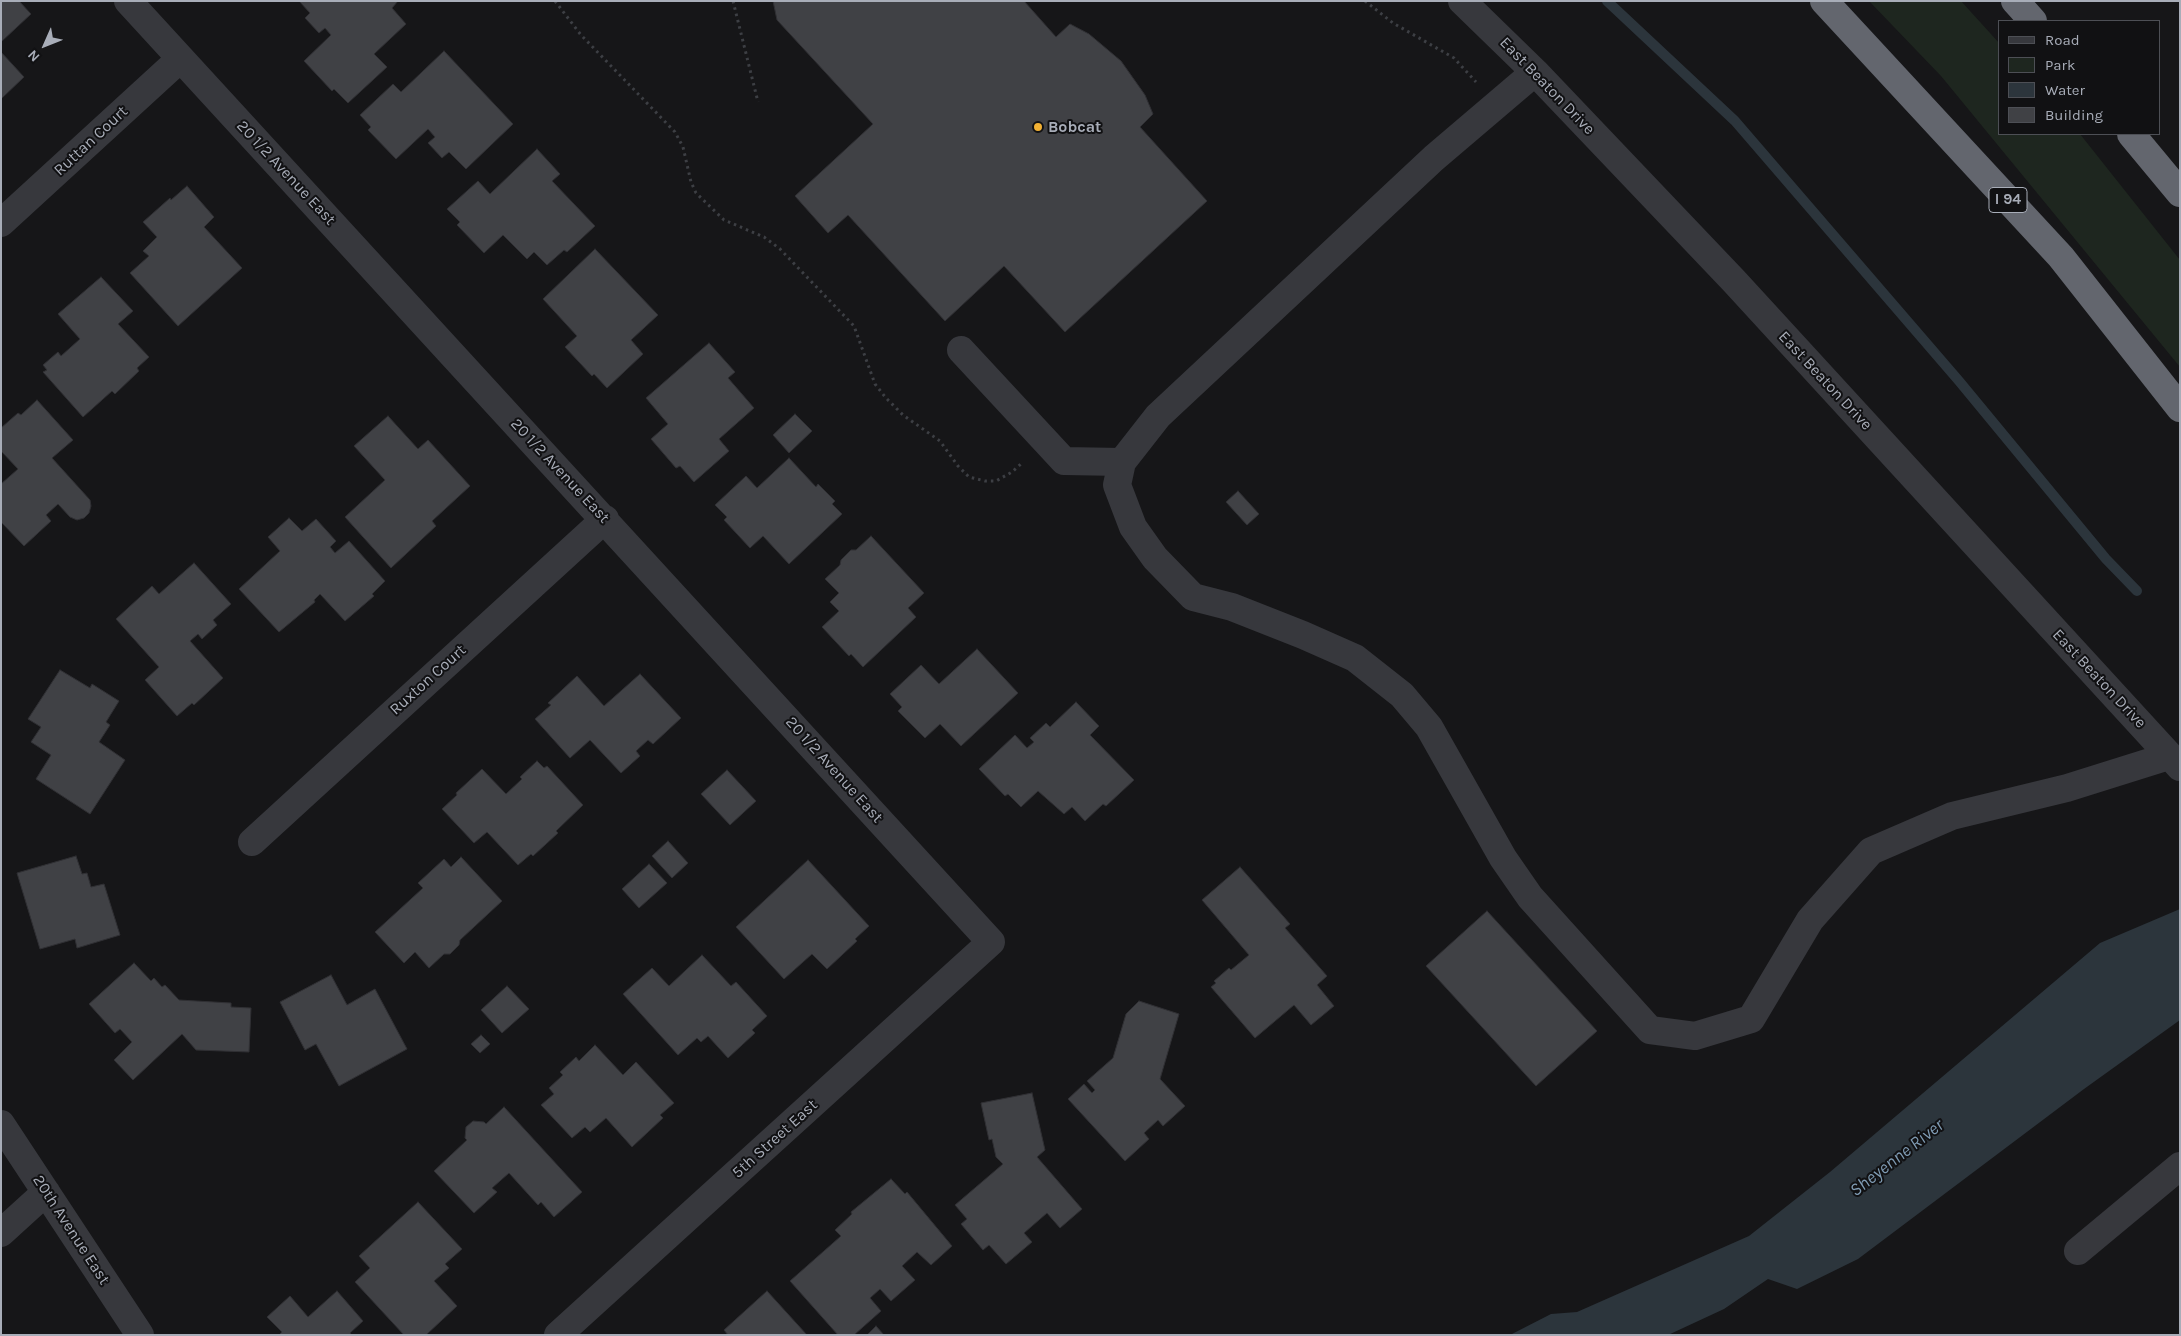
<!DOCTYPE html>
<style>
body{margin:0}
#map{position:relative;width:2181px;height:1336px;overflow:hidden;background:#161618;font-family:Karla,sans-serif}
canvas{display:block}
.frame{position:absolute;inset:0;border:2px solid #a8adb8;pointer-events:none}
.legend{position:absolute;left:1998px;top:20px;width:162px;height:115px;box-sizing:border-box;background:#111113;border:1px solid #4d4f55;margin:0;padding:6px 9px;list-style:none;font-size:15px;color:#a8adb8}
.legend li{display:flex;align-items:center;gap:10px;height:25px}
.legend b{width:25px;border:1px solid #4d4f55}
.north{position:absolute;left:20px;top:20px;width:50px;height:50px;-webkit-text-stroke:4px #111113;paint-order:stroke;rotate:226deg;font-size:14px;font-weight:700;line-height:20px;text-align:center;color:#a8adb8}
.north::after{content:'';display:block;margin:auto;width:18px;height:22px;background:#a8adb8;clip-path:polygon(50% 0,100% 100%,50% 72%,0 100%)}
</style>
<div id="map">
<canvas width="2181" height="1336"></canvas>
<div class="frame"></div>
<ul class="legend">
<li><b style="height:6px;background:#37383d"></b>Road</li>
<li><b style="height:14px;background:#1e261f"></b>Park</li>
<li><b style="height:14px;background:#2c353c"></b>Water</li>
<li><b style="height:14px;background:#404145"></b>Building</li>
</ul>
<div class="north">N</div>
</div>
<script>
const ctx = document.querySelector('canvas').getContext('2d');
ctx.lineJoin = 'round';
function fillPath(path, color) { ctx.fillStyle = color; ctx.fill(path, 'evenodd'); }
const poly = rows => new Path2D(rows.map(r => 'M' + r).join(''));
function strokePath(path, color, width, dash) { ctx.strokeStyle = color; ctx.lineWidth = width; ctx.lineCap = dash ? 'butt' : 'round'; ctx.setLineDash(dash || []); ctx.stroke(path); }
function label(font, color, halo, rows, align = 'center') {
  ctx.font = font + ' Karla,sans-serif'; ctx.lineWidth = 4; ctx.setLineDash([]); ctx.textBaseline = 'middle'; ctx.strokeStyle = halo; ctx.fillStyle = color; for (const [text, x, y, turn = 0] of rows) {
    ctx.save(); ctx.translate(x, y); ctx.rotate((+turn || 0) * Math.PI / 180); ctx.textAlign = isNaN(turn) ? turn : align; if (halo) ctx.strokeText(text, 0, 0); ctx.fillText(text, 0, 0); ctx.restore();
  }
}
const green = poly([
 [1869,1,1961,1,2000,44,2000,134,2080,134,2180,260,2180,367,1941,76]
]);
const water = poly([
 [2180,909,2180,1020,2084,1089,1858,1259,1797,1289,1768,1279,1724,1309,1668,1335,1510,1335,1551,1314,1577,1312,1749,1236,1830,1172,2100,943]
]);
const stream = poly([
 [1607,1,1735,121,1959,381,2106,559,2137,591]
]);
const building = poly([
 [1,1,19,1,31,14,1,42,1,1],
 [299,1,398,1,392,8,406,24,374,54,387,67,348,103,334,89,332,91,304,61,331,35,325,28,319,33,305,18,310,13,299,1],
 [773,1,1024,1,1056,37,1070,24,1089,34,1121,61,1145,95,1153,114,1140,127,1207,201,1065,332,1004,266,945,321,848,215,828,233,795,196,873,124,777,20,773,1],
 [444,51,513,124,466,169,449,152,442,158,428,143,435,137,428,129,396,159,368,130,371,127,360,115,393,84,401,92,444,51],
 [1,52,24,77,1,99,1,52],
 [537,149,560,174,552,181,595,226,567,252,564,250,547,265,534,252,527,259,503,235,484,253,457,225,460,222,447,209,478,181,490,194,537,149],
 [187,186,214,217,204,227,242,268,178,326,130,273,149,256,143,251,157,237,143,222,170,198,171,200,187,186],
 [595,249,658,315,631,340,643,354,607,388,594,374,592,376,565,347,577,336,543,299,595,249],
 [101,277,133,311,118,324,149,357,137,368,139,371,115,394,112,391,83,417,43,372,47,370,43,365,58,352,61,356,80,339,58,314,101,277],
 [709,343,735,372,728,378,754,408,719,439,729,451,694,482,680,466,676,468,651,439,668,424,646,398,709,343],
 [37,400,73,440,52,458,90,500,91,506,89,513,84,518,77,520,70,517,58,504,46,515,51,521,24,546,1,522,1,484,18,469,1,451,1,428,18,413,21,415,37,400],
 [795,414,812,431,789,453,773,435,795,414],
 [388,416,418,449,428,440,470,486,432,521,436,526,391,568,345,517,385,480,354,446,388,416],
 [789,458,816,487,818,484,835,501,832,504,842,514,789,564,763,536,750,548,724,520,727,517,715,505,746,476,757,488,789,458],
 [1238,491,1259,514,1247,525,1226,502,1238,491],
 [289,518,302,531,316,519,336,541,330,547,335,553,349,541,385,581,372,594,374,596,345,621,320,594,314,600,315,602,279,632,239,589,280,551,268,537,289,518],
 [871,536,924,593,908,608,916,617,863,667,851,654,849,656,822,627,839,611,830,602,839,593,825,579,840,565,841,560,851,550,856,550,871,536],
 [194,563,231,604,213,620,217,625,202,639,198,634,190,641,223,678,194,705,192,703,177,716,145,680,159,667,116,619,152,586,159,594,194,563],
 [977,649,1018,693,961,746,940,724,925,738,898,711,902,707,890,694,921,665,939,684,977,649],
 [60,670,90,688,92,684,119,701,106,722,110,725,99,742,125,760,90,814,36,779,51,755,31,742,41,727,28,719,60,670],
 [640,674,681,718,653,744,648,740,636,751,640,756,621,773,590,740,570,758,535,719,551,705,548,703,577,676,604,706,640,674],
 [1076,702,1099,726,1090,735,1134,780,1106,806,1103,804,1085,821,1072,807,1064,814,1038,791,1021,807,1008,794,1005,796,979,769,1015,735,1027,748,1034,742,1030,738,1046,723,1050,727,1076,702],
 [537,761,544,768,547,766,583,805,556,831,558,833,533,856,531,854,518,865,487,832,474,843,442,809,457,795,456,793,482,769,506,794,522,779,520,777,537,761],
 [727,770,756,801,730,825,701,794,727,770],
 [668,841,688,863,672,878,652,856,668,841],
 [76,856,82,874,87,873,91,887,104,884,120,935,77,948,75,939,40,949,17,873,76,856],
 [461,857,502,901,460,940,459,945,450,954,444,954,429,968,415,952,404,963,375,932,423,888,418,883,444,859,451,867,461,857],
 [808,860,869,926,855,939,857,941,827,969,812,954,784,979,736,927,808,860],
 [649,864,667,883,639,908,622,889,649,864],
 [1240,867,1290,924,1285,928,1327,976,1317,985,1334,1006,1311,1025,1294,1005,1255,1038,1211,987,1216,983,1214,981,1229,968,1231,970,1249,955,1202,900,1240,867],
 [1487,911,1597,1031,1536,1086,1426,966,1487,911],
 [702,955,731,986,736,982,767,1016,752,1030,755,1033,728,1058,708,1036,701,1042,697,1038,678,1055,623,994,652,968,669,986,702,955],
 [134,963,151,981,154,978,162,987,165,985,179,1000,231,1003,231,1007,251,1008,249,1052,196,1050,182,1034,133,1080,114,1060,132,1042,120,1029,115,1033,89,1004,134,963],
 [331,975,347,1005,375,989,407,1049,339,1086,316,1044,305,1050,280,1002,331,975],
 [507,986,529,1009,502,1033,481,1010,507,986],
 [1139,1001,1179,1014,1160,1079,1185,1106,1163,1126,1158,1120,1144,1133,1149,1139,1125,1161,1068,1099,1084,1084,1092,1093,1095,1090,1087,1081,1113,1058,1126,1014,1139,1001],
 [481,1035,490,1044,480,1053,471,1044,481,1035],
 [595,1045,623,1075,636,1062,674,1103,660,1115,663,1118,632,1147,606,1118,590,1132,585,1127,572,1138,541,1105,554,1094,549,1088,563,1075,560,1072,576,1057,579,1061,595,1045],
 [1032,1093,1045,1150,1037,1157,1082,1209,1060,1228,1047,1213,1024,1233,1032,1242,1006,1264,989,1245,983,1250,961,1224,967,1219,955,1205,1003,1164,996,1157,992,1139,989,1140,981,1103,1032,1093],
 [504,1107,582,1192,554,1217,541,1202,538,1205,509,1173,492,1188,497,1192,474,1213,434,1171,467,1140,465,1138,466,1127,473,1121,484,1122,486,1124,504,1107],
 [891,1179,905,1194,907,1192,952,1246,931,1265,917,1252,902,1266,915,1280,891,1301,880,1289,870,1298,881,1311,854,1335,838,1335,790,1281,841,1236,835,1230,852,1214,851,1212,891,1179],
 [418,1202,462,1249,445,1264,449,1268,434,1281,457,1306,426,1335,404,1335,355,1282,370,1268,359,1256,418,1202],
 [337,1291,363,1321,350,1333,352,1335,279,1335,282,1332,267,1317,290,1296,308,1317,337,1291],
 [767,1291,807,1335,728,1335,724,1330,767,1291],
 [876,1326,884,1335,867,1335,876,1326]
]);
const path = poly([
 [555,1,581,35,675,132,683,147,691,182,696,193,724,220,764,237,780,249,854,326,875,384,886,398,903,415,940,441,958,466,969,477,985,481,996,481,1012,472,1022,463],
 [733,1,758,102],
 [1365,1,1393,23,1454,58,1476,82]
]);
const minor = poly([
 [128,1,991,942,558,1335],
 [1462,1,1535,72,1734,281,2180,767],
 [1535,72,1434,158,1158,416,1122,462,1117,485,1133,527,1155,558,1193,597,1232,607,1303,635,1355,658,1402,695,1429,727,1503,858,1530,897,1650,1030,1695,1036,1751,1019,1810,920,1871,851,1952,816,2067,788,2169,756],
 [1,223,180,59],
 [961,350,1064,461,1122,462],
 [252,842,605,519],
 [1,1124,140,1335],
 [1,1233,46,1192],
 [2078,1251,2180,1166]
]);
const highway = poly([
 [1824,1,2061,257,2180,408],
 [2015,1,2033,21],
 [2131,134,2180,193]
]);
const markers = [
 [1038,127,5,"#f2b134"]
];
const shields = [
 [2008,200,38]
];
const shieldNames = [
 ["I 94",2008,200]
];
const streetNames = [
 ["East Beaton Drive",1547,86,46],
 ["Ruttan Court",91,141,-43],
 ["20 1/2 Avenue East",286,173,47],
 ["East Beaton Drive",1825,381,47],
 ["20 1/2 Avenue East",560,471,47],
 ["East Beaton Drive",2099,679,47],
 ["Ruxton Court",428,680,-42],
 ["20 1/2 Avenue East",834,770,48],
 ["5th Street East",775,1139,-42],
 ["20th Avenue East",71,1230,57]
];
const poiNames = [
 ["Bobcat",1048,127]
];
const waterNames = [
 ["Sheyenne River",1897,1158,-38]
];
fillPath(green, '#1e261f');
fillPath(water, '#2c353c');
strokePath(stream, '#2c353c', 10);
fillPath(building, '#404145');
strokePath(building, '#303034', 1);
strokePath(path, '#3d3f44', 3, [2.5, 4]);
strokePath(minor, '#37383d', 28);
strokePath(highway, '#63666e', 28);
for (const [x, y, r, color] of markers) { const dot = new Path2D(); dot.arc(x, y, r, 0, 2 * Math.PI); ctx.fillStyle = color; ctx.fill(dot); strokePath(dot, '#111113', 2); }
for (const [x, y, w] of shields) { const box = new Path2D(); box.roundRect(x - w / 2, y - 12.5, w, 25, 4); ctx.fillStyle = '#111113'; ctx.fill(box); strokePath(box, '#a8adb8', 1); }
label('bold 15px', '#a8adb8', null, shieldNames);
label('16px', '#a8adb8', '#111113', streetNames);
label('bold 16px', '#a8adb8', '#111113', poiNames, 'left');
label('italic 18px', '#7f9bb3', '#111113', waterNames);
</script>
